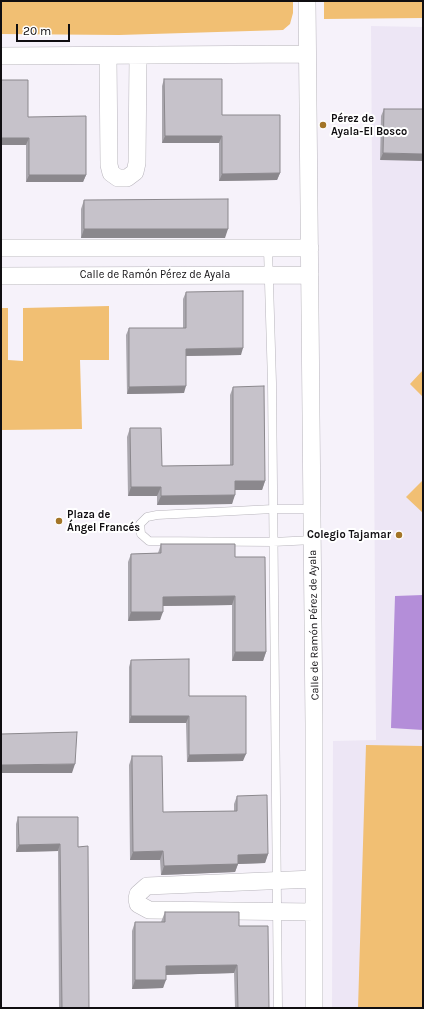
<!DOCTYPE html>
<meta charset="utf-8">
<style>
body{margin:0}
#map{position:relative;width:424px;height:1009px;overflow:hidden;background:#f6f2fa;font-family:Karla,sans-serif}
canvas{display:block}
.frame{position:absolute;inset:0;border:2px solid #100e11;pointer-events:none}
.scale{position:absolute;left:16px;top:24px;width:54px;height:18px;box-sizing:border-box;border:2px solid #100e11;border-top:0;padding-left:5px;font-size:12px;line-height:14px;white-space:nowrap;color:#100e11;-webkit-text-stroke:3px #fff;paint-order:stroke}
</style>
<div id="map">
<canvas width="424" height="1009"></canvas>
<div class="frame"></div>
<div class="scale">20 m</div>
</div>
<script>
const ctx = document.querySelector('canvas').getContext('2d');
ctx.lineJoin = 'round';
function fillPath(path, color) { ctx.fillStyle = color; ctx.fill(path, 'evenodd'); }
const poly = rows => new Path2D(rows.map(r => 'M' + r).join(''));
function strokePath(path, color, width, dash) { ctx.strokeStyle = color; ctx.lineWidth = width; ctx.lineCap = dash ? 'butt' : 'round'; ctx.setLineDash(dash || []); ctx.stroke(path); }
function label(font, color, halo, rows, align = 'center') {
  ctx.font = font + ' Karla,sans-serif'; ctx.lineWidth = 4; ctx.setLineDash([]); ctx.textBaseline = 'middle'; ctx.strokeStyle = halo; ctx.fillStyle = color; for (const [text, x, y, turn = 0] of rows) {
    ctx.save(); ctx.translate(x, y); ctx.rotate((+turn || 0) * Math.PI / 180); ctx.textAlign = isNaN(turn) ? turn : align; if (halo) ctx.strokeText(text, 0, 0); ctx.fillText(text, 0, 0); ctx.restore();
  }
}
const built = poly([
 [371,26,423,27,423,1008,332,1008,333,741,376,740]
]);
const green = poly([
 [1,1,293,1,293,13,290,24,283,30,119,35,1,34],
 [324,1,423,1,423,18,324,19],
 [109,306,109,360,80,360,82,429,1,430,1,308,8,308,8,360,23,361,23,308],
 [423,370,423,397,410,384],
 [423,480,423,513,406,497],
 [366,745,423,746,423,1008,358,1008]
]);
const water = poly([
 [423,595,423,730,391,728,395,596]
]);
const service = poly([
 [268,249,272,383,278,1008],
 [312,509,273,509,157,515,147,517,140,524,141,534,149,541,273,542,313,540]
]);
const minor = poly([
 [307,1,314,724,314,1008],
 [1,56,307,54],
 [108,56,109,165,111,173,118,178,127,178,135,172,137,163,138,56],
 [1,248,310,248],
 [1,276,310,275],
 [314,912,149,910,138,904,137,899,138,894,147,886,314,879]
]);
const wall = poly([
 [164,79,222,115,280,173,277,180,219,181,219,143,162,143,162,86],
 [1,80,28,117,86,175,83,182,26,182,26,145,1,145],
 [384,109,423,109,380,160,381,116],
 [84,200,225,238,81,238,81,209],
 [186,292,241,355,186,356,184,393,127,394,126,335,129,328,183,328,183,299],
 [233,387,265,481,262,490,235,490,232,504,157,505,157,496,128,496,127,437,130,428,162,466,230,465,230,395],
 [161,544,235,557,266,652,263,661,232,661,232,605,163,606,160,620,128,621,128,562,131,554,158,553],
 [131,660,189,696,243,761,187,762,186,723,129,723,129,667],
 [132,756,163,812,234,811,234,804,237,796,268,854,265,863,238,864,235,872,161,875,160,860,130,860,129,765],
 [18,817,78,847,89,1008,59,1008,58,851,16,852,16,824],
 [165,912,239,926,269,1008,235,1008,234,973,166,975,163,988,132,989,132,931,135,922,161,922]
]);
const shadedWall = poly([
 [165,136,222,136,219,143,162,143],
 [1,138,29,138,26,145,1,145],
 [383,153,423,154,423,161,380,160],
 [280,173,277,180,219,181,222,174],
 [29,175,86,175,83,182,26,182],
 [84,229,228,229,225,238,81,238],
 [243,348,241,355,183,356,186,349],
 [186,386,184,393,127,394,129,387],
 [235,481,265,481,262,490,232,490],
 [131,487,161,487,157,496,128,496],
 [235,495,232,504,157,505,161,496],
 [235,596,232,605,160,606,163,597],
 [131,612,163,612,160,620,128,621],
 [235,652,266,652,263,661,232,661],
 [131,716,189,716,186,723,129,723],
 [246,754,243,761,187,762,189,755],
 [75,764,72,773,1,773,1,765],
 [60,844,58,851,16,852,19,845],
 [163,851,160,860,130,860,133,852],
 [268,854,265,863,238,864,235,872,161,875,164,866,238,855],
 [237,965,234,973,162,975,166,966],
 [135,980,166,980,163,988,132,989]
]);
const building = poly([
 [164,79,222,79,222,115,280,115,280,173,222,174,222,136,165,136,164,79],
 [1,80,28,80,28,117,86,116,86,175,29,175,29,138,1,138,1,80],
 [384,109,423,109,423,154,383,153,384,109],
 [228,199,228,229,84,229,84,200,228,199],
 [243,291,243,348,186,349,186,386,129,387,129,328,186,328,186,292,243,291],
 [264,386,265,481,235,481,235,495,161,496,161,487,131,487,130,428,161,428,162,466,233,465,233,387,264,386],
 [161,544,235,544,235,557,265,557,266,652,235,652,235,596,163,597,163,612,131,612,131,554,161,553,161,544],
 [189,659,189,696,246,696,246,754,189,755,189,716,131,716,131,660,189,659],
 [77,732,75,764,1,765,1,734,77,732],
 [132,756,162,756,163,812,237,811,237,796,267,795,268,854,238,855,238,864,164,866,163,851,133,852,132,756],
 [18,817,78,817,78,847,88,846,89,1008,62,1008,60,844,19,845,18,817],
 [165,912,239,912,239,926,268,926,269,1008,238,1008,237,965,166,966,166,980,135,980,135,922,165,922,165,912]
]);
const markers = [
 [323,125,4,"#a37527"],
 [59,521,4,"#a37527"],
 [399,535,4,"#a37527"]
];
const poiNames = [
 ["Pérez de",331,119],
 ["Ayala-El Bosco",331,132],
 ["Plaza de",67,515],
 ["Ángel Francés",67,528],
 ["Colegio Tajamar",391,535,"right"]
];
const streetNames = [
 ["Calle de Ramón Pérez de Ayala",155,275],
 ["Calle de Ramón Pérez de Ayala",314,625,-91]
];
fillPath(built, '#ede6f5');
fillPath(green, '#f1bf73');
fillPath(water, '#b48ed9');
strokePath(service, '#b8b5bc', 9);
strokePath(minor, '#b8b5bc', 18);
strokePath(service, '#fff', 8);
strokePath(minor, '#fff', 17);
fillPath(wall, '#aaa7ae');
fillPath(shadedWall, '#8b888d');
fillPath(building, '#c6c2ca');
strokePath(building, '#8b888d', 1);
for (const [x, y, r, color] of markers) { const dot = new Path2D(); dot.arc(x, y, r, 0, 2 * Math.PI); ctx.fillStyle = color; ctx.fill(dot); strokePath(dot, '#fff', 1.5); }
label('bold 11px', '#100e11', '#fff', poiNames, 'left');
label('11px', '#100e11', '#fff', streetNames);
</script>
